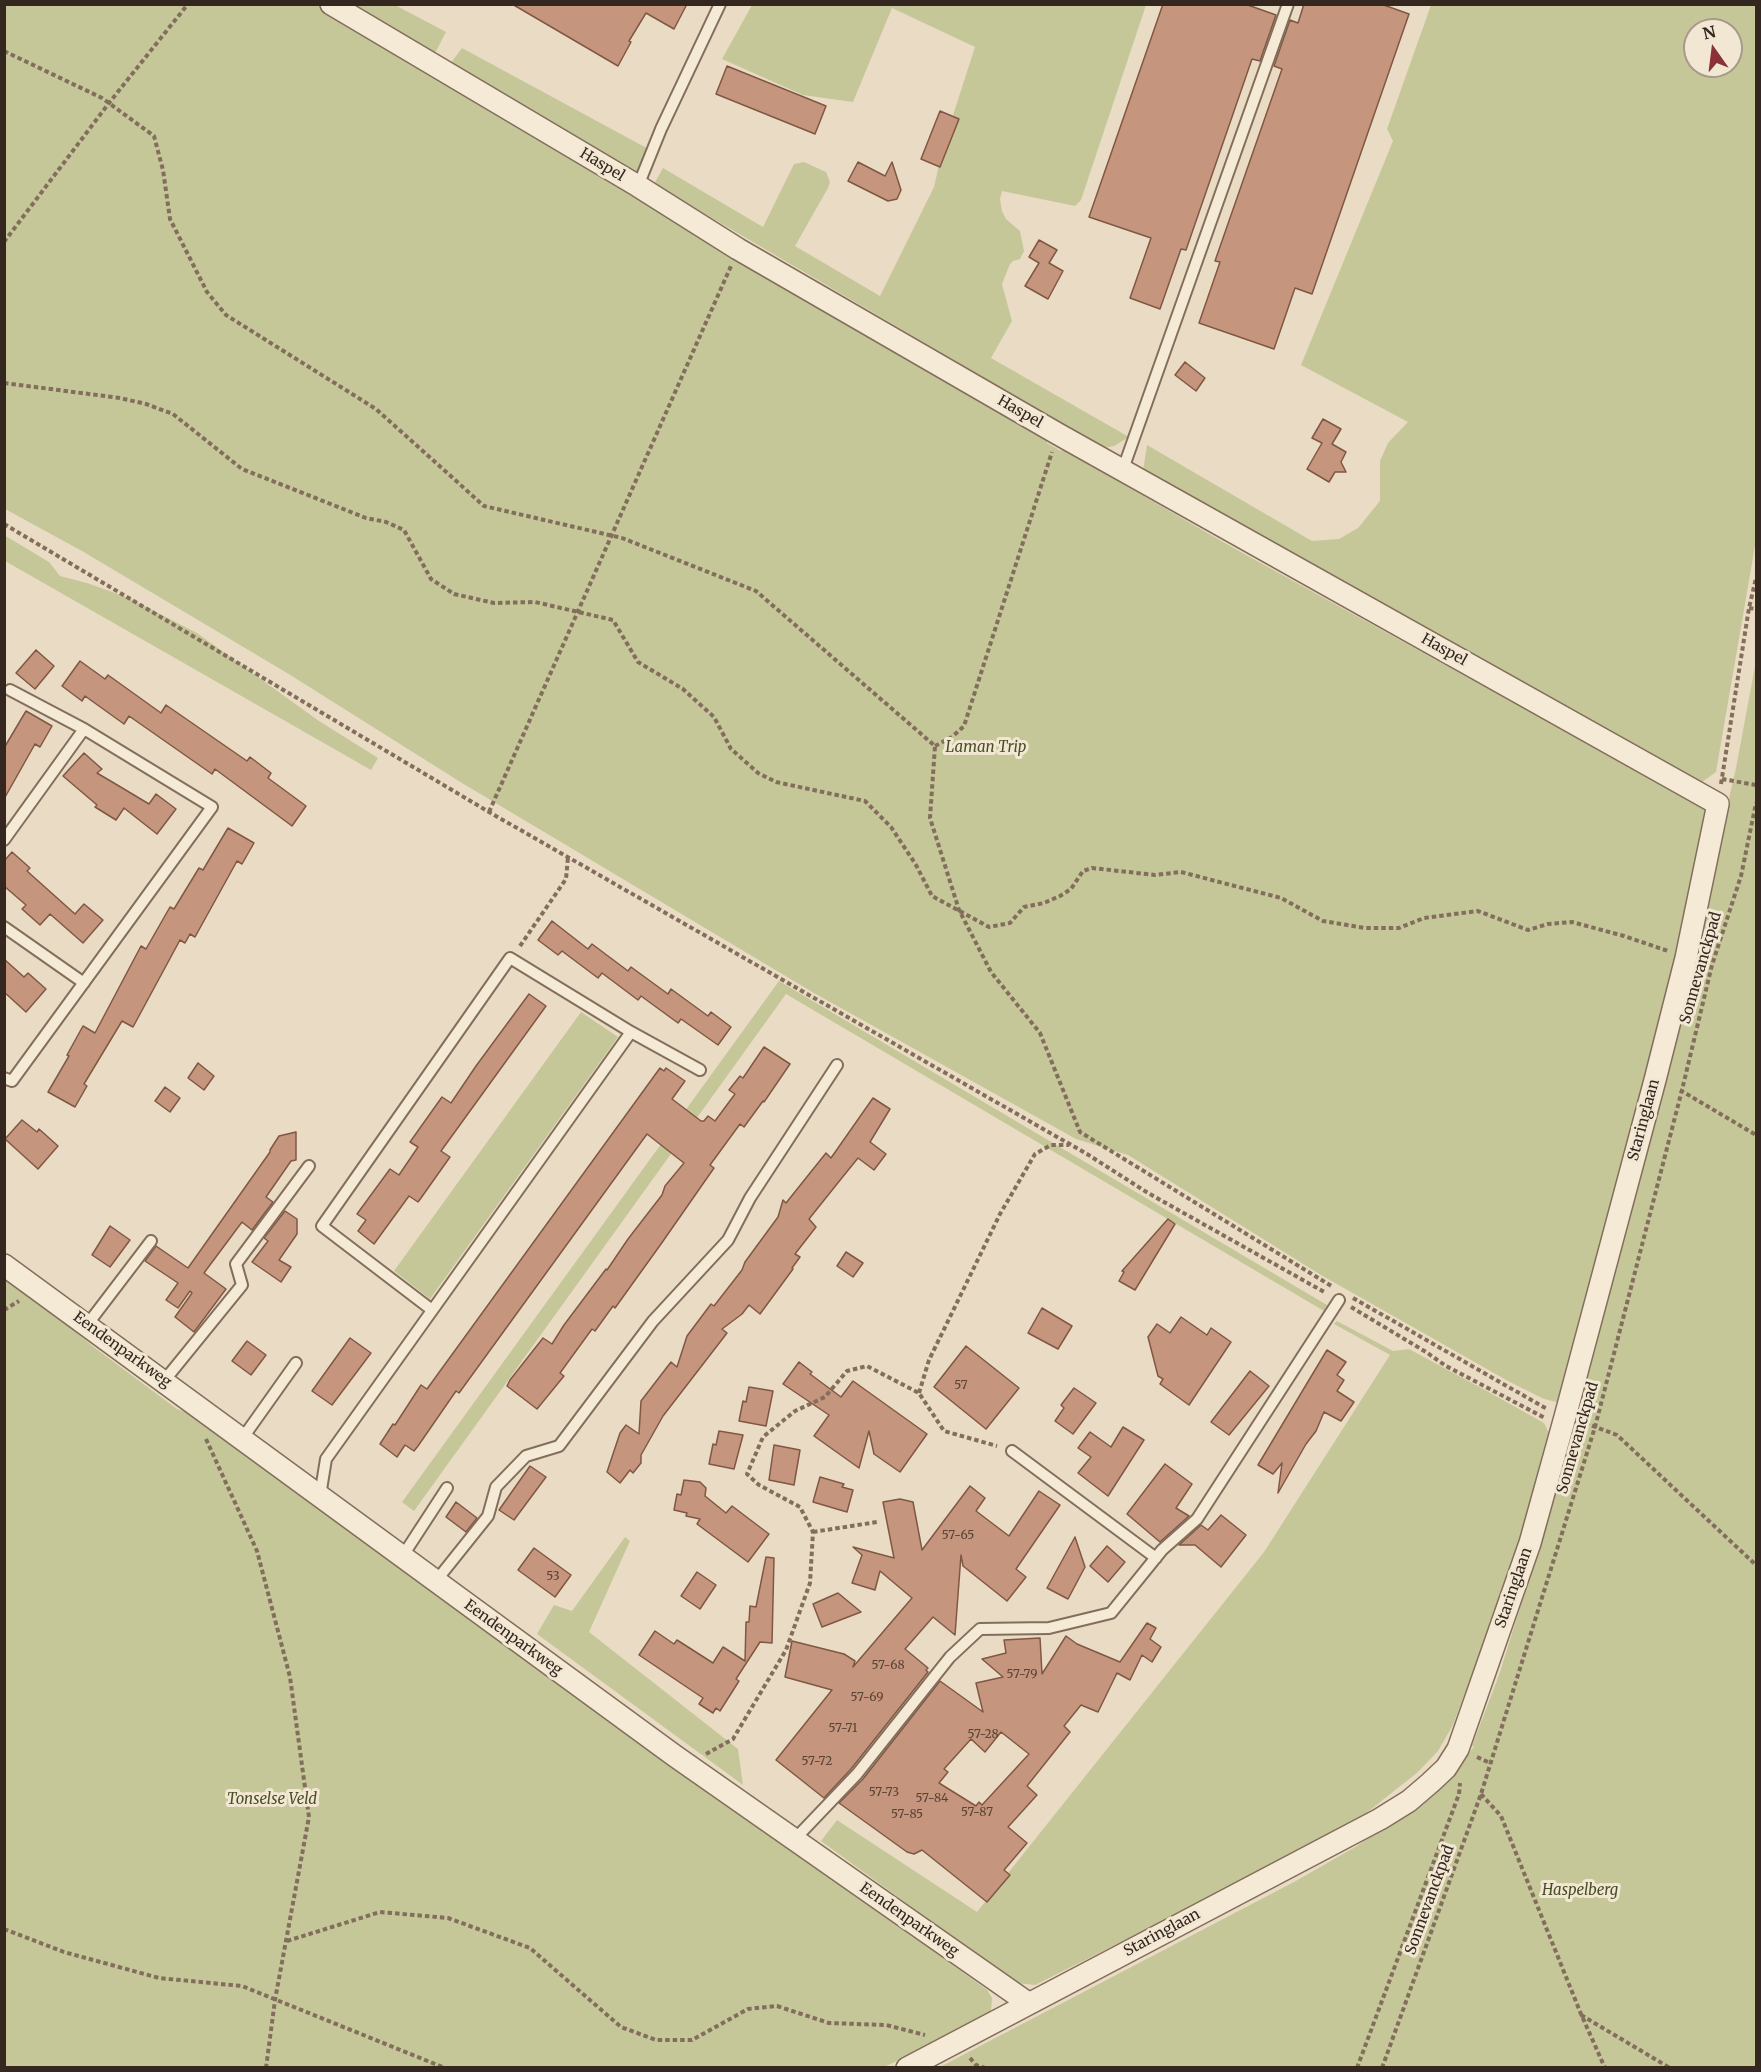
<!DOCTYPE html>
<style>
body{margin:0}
#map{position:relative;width:1761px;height:2072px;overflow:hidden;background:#eadcc4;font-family:Merriweather,serif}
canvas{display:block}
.frame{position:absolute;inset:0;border:6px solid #34271f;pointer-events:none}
.north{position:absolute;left:1683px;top:18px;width:60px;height:60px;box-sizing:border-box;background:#f2e7d3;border:2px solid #a69a8b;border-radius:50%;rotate:346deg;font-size:16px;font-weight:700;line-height:24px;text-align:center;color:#34271f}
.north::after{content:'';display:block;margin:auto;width:21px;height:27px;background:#8c3139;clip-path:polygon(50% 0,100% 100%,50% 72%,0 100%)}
</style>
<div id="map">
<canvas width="1761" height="2072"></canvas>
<div class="frame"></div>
<div class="north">N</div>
</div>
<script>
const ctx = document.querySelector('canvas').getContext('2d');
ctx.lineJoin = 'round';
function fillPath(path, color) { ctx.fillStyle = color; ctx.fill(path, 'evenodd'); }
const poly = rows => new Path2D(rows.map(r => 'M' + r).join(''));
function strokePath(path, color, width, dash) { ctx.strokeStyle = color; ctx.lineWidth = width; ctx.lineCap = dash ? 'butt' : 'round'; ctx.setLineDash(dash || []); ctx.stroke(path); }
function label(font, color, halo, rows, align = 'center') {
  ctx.font = font + ' Merriweather,serif'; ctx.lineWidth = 6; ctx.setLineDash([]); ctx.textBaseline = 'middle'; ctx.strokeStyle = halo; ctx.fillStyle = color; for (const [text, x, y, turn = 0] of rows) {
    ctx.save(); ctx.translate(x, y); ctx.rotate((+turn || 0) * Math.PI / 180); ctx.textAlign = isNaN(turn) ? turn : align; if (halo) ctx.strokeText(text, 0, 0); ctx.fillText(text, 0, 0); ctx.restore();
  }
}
const green = poly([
 [4,5,318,5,743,262,1047,440,1047,443,1061,451,1062,449,1230,546,1465,676,1705,805,1706,825,1647,1077,1561,1403,1544,1399,1508,1381,1321,1275,1128,1155,1076,1139,814,993,462,783,287,673,82,551,5,509],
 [348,5,395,5,446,32,434,55],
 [752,5,1146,5,1081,200,1075,206,1002,191,1000,199,1002,211,1006,219,1020,231,1024,251,1020,259,1013,261,1010,264,1002,284,1012,321,991,358,1129,437,1114,446,1104,448,654,184,663,168,763,227,794,164,804,162,826,172,830,182,828,188,795,246,880,296,934,187,944,143,975,47,892,8,853,102,803,95,722,59],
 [1431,5,1756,5,1756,540,1716,772,1702,782,1301,564,1143,471,1147,445,1312,541,1339,539,1358,528,1380,501,1380,461,1388,443,1408,422,1301,365,1393,141,1387,129],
 [1695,30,1731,30,1731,66,1695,66],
 [462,48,654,152,640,176,450,64],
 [4,535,49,562,60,576,87,583,129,598,197,633,319,721,378,758,371,770,5,561],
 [1756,661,1756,2067,938,2068,1294,1882,1357,1846,1429,1794,1432,1794,1474,1747,1472,1746,1499,1675,1577,1426,1580,1427,1590,1395,1588,1392,1575,1399,1701,919,1736,768],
 [779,981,1327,1305,1324,1311,786,994,414,1511,402,1502],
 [581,1012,618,1037,430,1299,394,1271],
 [4,1273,95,1348,177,1409,205,1419,987,1990,992,1998,991,2011,934,2041,936,2043,884,2067,5,2067],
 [1337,1321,1393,1351,1409,1349,1485,1390,1544,1423,1550,1435,1521,1540,1453,1725,1438,1751,1418,1772,1355,1822,1181,1912,1035,1985,1016,1983,821,1841,837,1820,977,1912,1264,1552,1390,1355,1334,1324],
 [625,1537,630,1541,589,1632,738,1749,743,1785,537,1634,554,1605,572,1611]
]);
const building = poly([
 [512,4,687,4,674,29,646,13,629,41,631,42,618,66,512,4],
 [1163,4,1245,4,1276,15,1260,61,1252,59,1186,250,1181,249,1160,309,1130,298,1151,238,1089,217,1163,4],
 [1304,4,1381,4,1409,14,1312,294,1295,288,1274,349,1199,323,1220,262,1215,261,1282,69,1274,66,1290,20,1298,23,1304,4],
 [727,66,826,106,815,134,716,94,727,66],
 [940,111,959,119,940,167,921,159,940,111],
 [858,162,885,176,892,162,901,190,897,199,888,201,848,181,858,162],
 [1039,240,1057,250,1049,263,1063,271,1048,299,1025,286,1039,263,1029,257,1039,240],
 [1185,362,1205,378,1196,391,1175,375,1185,362],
 [1323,419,1341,429,1332,444,1346,452,1341,462,1346,472,1335,472,1329,482,1307,469,1322,443,1312,438,1323,419],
 [36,650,54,666,35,689,16,673,36,650],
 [80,661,105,679,108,675,161,713,166,705,247,761,250,757,271,773,268,778,306,806,292,826,215,769,212,774,129,716,124,724,85,696,82,701,62,686,80,661],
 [26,711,52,726,40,747,35,744,4,799,4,748,26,711],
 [84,753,102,769,97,773,124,789,149,804,156,794,176,809,157,834,124,808,116,820,95,807,97,805,63,776,84,753],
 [228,828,254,843,242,864,237,861,195,937,190,934,185,943,180,940,133,1027,122,1021,84,1084,87,1086,75,1107,48,1092,69,1056,67,1055,83,1026,95,1033,141,946,146,949,170,907,174,909,199,868,203,870,228,828],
 [12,852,30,868,27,871,75,914,84,904,103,920,83,943,50,914,40,925,22,909,26,905,4,886,4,861,12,852],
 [552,921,588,949,592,944,628,971,631,967,668,994,671,989,708,1016,711,1012,731,1027,718,1045,681,1019,678,1023,641,996,638,1000,602,973,598,978,562,951,558,955,538,940,552,921],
 [4,959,24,977,28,973,46,989,26,1012,4,992,4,959],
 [529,994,546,1006,441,1151,450,1157,421,1198,418,1202,409,1196,374,1244,358,1231,366,1220,357,1214,390,1169,399,1175,418,1147,410,1142,442,1097,451,1103,476,1066,529,994],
 [764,1047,790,1064,764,1102,763,1101,744,1127,740,1124,710,1165,714,1168,661,1244,615,1308,613,1306,595,1331,592,1329,560,1373,564,1376,537,1409,507,1386,510,1380,543,1338,552,1344,564,1325,606,1269,607,1270,628,1239,662,1195,665,1186,684,1163,647,1134,459,1393,456,1391,418,1446,414,1451,405,1445,397,1457,380,1444,393,1424,395,1425,421,1385,427,1389,660,1068,664,1071,666,1068,685,1081,672,1099,701,1121,704,1121,708,1116,715,1121,735,1094,729,1090,740,1076,743,1078,764,1047],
 [198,1063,214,1076,204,1090,188,1078,198,1063],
 [165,1087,180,1098,170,1112,155,1101,165,1087],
 [873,1098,890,1109,870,1142,886,1154,874,1170,858,1158,841,1179,809,1219,816,1227,795,1254,800,1257,792,1268,793,1269,760,1314,749,1305,742,1314,722,1329,727,1333,663,1416,641,1455,641,1463,633,1473,630,1470,620,1483,607,1472,620,1433,626,1425,639,1434,641,1401,671,1362,677,1367,687,1336,711,1304,714,1306,742,1270,745,1262,778,1217,783,1200,786,1203,826,1153,831,1158,873,1098],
 [22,1120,37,1132,39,1129,58,1146,38,1169,5,1139,22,1120],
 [296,1132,296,1160,291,1161,266,1197,273,1202,252,1230,242,1222,204,1273,226,1289,194,1332,175,1317,192,1293,190,1291,178,1308,166,1300,178,1283,145,1261,156,1246,188,1268,270,1152,270,1150,279,1136,296,1132],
 [285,1211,297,1219,297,1234,279,1260,291,1267,281,1282,252,1262,268,1241,264,1238,285,1211],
 [1168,1219,1175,1224,1135,1290,1119,1281,1124,1272,1122,1271,1168,1219],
 [110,1226,130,1240,110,1267,92,1255,110,1226],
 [846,1252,863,1263,853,1277,837,1266,846,1252],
 [1042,1308,1072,1326,1058,1349,1028,1333,1042,1308],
 [1181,1317,1207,1335,1211,1328,1231,1342,1189,1405,1160,1384,1163,1379,1158,1376,1148,1337,1157,1324,1170,1333,1181,1317],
 [350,1338,371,1353,332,1405,312,1391,350,1338],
 [247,1341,266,1355,251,1375,232,1361,247,1341],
 [966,1346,1019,1388,986,1429,934,1387,966,1346],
 [1327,1350,1346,1362,1337,1375,1344,1380,1337,1391,1354,1402,1341,1421,1324,1412,1316,1431,1306,1444,1278,1493,1282,1463,1273,1474,1258,1465,1327,1350],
 [799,1362,812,1372,810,1374,841,1397,853,1381,927,1434,900,1472,874,1454,869,1431,859,1468,814,1436,829,1415,783,1384,799,1362],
 [1250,1371,1269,1386,1229,1435,1211,1422,1250,1371],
 [749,1387,773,1391,766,1426,739,1421,743,1401,746,1402,749,1387],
 [1074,1388,1096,1403,1073,1434,1055,1421,1064,1408,1061,1405,1074,1388],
 [1123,1427,1144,1440,1108,1496,1078,1473,1091,1457,1078,1448,1090,1432,1111,1447,1123,1427],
 [719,1431,743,1435,734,1469,709,1464,713,1444,716,1445,719,1431],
 [774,1445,800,1450,794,1485,769,1480,774,1445],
 [1165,1464,1192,1484,1176,1508,1189,1516,1160,1542,1127,1514,1165,1464],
 [530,1466,546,1477,514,1520,499,1510,530,1466],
 [820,1477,844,1484,842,1487,853,1490,847,1512,813,1502,820,1477],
 [684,1480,700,1482,706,1488,705,1496,726,1513,732,1506,769,1534,748,1562,697,1524,700,1519,686,1516,687,1513,674,1510,677,1494,681,1495,684,1480],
 [970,1486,985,1498,976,1511,1009,1536,1039,1491,1060,1505,1016,1569,1026,1577,1007,1601,963,1566,961,1555,955,1635,933,1617,905,1649,928,1668,926,1670,928,1672,851,1769,824,1798,776,1760,832,1690,785,1677,792,1641,844,1654,855,1661,853,1667,912,1598,880,1571,875,1590,852,1583,862,1555,853,1547,894,1558,883,1502,900,1499,913,1502,922,1550,970,1486],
 [456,1502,477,1518,466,1532,446,1517,456,1502],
 [1221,1515,1246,1535,1221,1567,1195,1545,1179,1545,1201,1525,1208,1530,1221,1515],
 [1075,1537,1085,1567,1068,1599,1047,1588,1075,1537],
 [1107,1546,1125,1562,1108,1582,1090,1566,1107,1546],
 [534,1548,571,1575,555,1597,518,1570,534,1548],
 [766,1557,774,1558,772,1643,760,1642,736,1679,739,1681,720,1711,716,1708,713,1713,699,1704,703,1698,639,1655,655,1631,674,1644,677,1640,713,1663,723,1647,745,1661,746,1622,749,1622,750,1606,756,1607,766,1557],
 [697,1572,716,1585,700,1609,681,1596,697,1572],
 [838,1593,861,1612,822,1627,813,1604,838,1593],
 [1147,1623,1156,1628,1150,1639,1161,1647,1152,1662,1142,1655,1130,1680,1117,1673,1098,1712,1081,1705,1064,1726,1070,1732,1027,1786,1037,1795,1008,1827,1027,1843,1004,1870,1010,1875,987,1902,922,1850,914,1854,907,1852,839,1803,863,1779,940,1681,983,1712,976,1683,1003,1677,982,1659,1006,1653,1004,1640,1040,1638,1042,1674,1066,1636,1077,1644,1120,1662,1147,1623],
 [1001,1732,1029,1754,982,1805,979,1802,976,1806,939,1783,948,1772,944,1769,971,1739,985,1752,1001,1732]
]);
const path = poly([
 [4,51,102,98,154,136,163,170,170,219,207,292,226,315,376,409,484,506,622,538,756,591,935,746,930,818,959,910,991,972,1040,1033,1080,1132,1333,1287],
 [4,242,109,103,188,4],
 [4,383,120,398,146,404,173,414,242,469,366,518,386,522,404,530,431,579,454,594,494,603,535,602,613,620,638,662,683,689,714,717,731,749,758,773,776,782,865,801,891,827,916,865,932,896,989,927,1010,923,1024,907,1044,903,1060,896,1071,889,1083,871,1092,868,1155,875,1181,872,1281,898,1323,921,1365,928,1399,928,1424,918,1478,911,1528,930,1548,924,1572,922,1624,936,1668,951],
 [4,524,489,812,1087,1154,1148,1193,1326,1293],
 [1749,608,1756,609],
 [935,746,952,737,964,726,1052,452],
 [1722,779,1756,785],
 [1721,784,1749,608,1756,578],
 [489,812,731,266],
 [520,946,566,879,568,857],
 [1680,1090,1756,1135],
 [1353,1298,1547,1409],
 [1351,1307,1426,1352,1446,1366,1545,1418],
 [4,1310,19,1301],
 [919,1393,929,1360,1000,1214,1035,1154,1051,1145,1069,1145],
 [1585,1423,1617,1435,1756,1565],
 [206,1439,257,1551,290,1677,309,1817,275,2000,266,2068],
 [813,1532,877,1522],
 [706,1754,733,1739,786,1650,810,1583,813,1532,800,1507,759,1485,747,1474,763,1437,795,1411,825,1397,847,1371,867,1366,919,1393,944,1431,997,1446],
 [1477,1757,1490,1763],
 [1481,1794,1501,1816,1581,2014,1605,2068],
 [4,1929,64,1952,159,1978,242,1986,445,2068],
 [287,1941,380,1912,448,1918,530,1948,621,2027,656,2040,692,2040,748,2009,777,2006,829,2023,886,2025,925,2035],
 [1581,2015,1670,2068],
 [970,2058,976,2065,985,2068],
 [1357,2068,1459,1794,1460,1783],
 [1382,2068,1481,1794,1595,1427,1682,1090,1712,965,1741,876,1756,803]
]);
const lane = poly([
 [638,186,661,129,720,4],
 [1123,469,1288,4],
 [10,690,84,729],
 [4,840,84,729,212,807,12,1081,4,1078],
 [4,927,84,983],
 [631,1032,700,1070],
 [87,1325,151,1241],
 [164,1381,242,1285,236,1264,309,1166],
 [242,1439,296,1363],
 [1012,1451,1156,1558],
 [320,1496,326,1459,631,1032,510,958,322,1226,432,1310],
 [402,1557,447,1488],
 [436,1581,488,1516,496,1487,526,1456,559,1446,653,1321,728,1240,750,1198,837,1065],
 [794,1840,857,1774,950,1657,980,1629,1049,1628,1111,1613,1162,1550,1197,1519,1339,1300]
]);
const street = poly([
 [331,4,638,186,738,249,1058,434,1718,804,1686,958,1655,1080,1565,1417,1530,1543,1458,1749,1446,1768,1430,1783,1409,1801,1380,1819,907,2068],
 [4,1265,675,1756,1028,2003]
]);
const numberNames = [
 ["57",961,1386],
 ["57-65",958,1536],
 ["53",553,1577],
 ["57-68",888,1666],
 ["57-79",1022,1675],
 ["57-69",867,1698],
 ["57-71",843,1729],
 ["57-28",983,1735],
 ["57-72",817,1762],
 ["57-73",884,1793],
 ["57-84",932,1799],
 ["57-87",977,1813],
 ["57-85",907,1815]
];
const streetNames = [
 ["Haspel",602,165,31],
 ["Haspel",1020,412,30],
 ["Haspel",1444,650,29],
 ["Sonnevanckpad",1701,968,-74],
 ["Staringlaan",1644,1120,-75],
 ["Eendenparkweg",122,1350,36],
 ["Sonnevanckpad",1578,1438,-74],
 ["Staringlaan",1514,1588,-71],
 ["Eendenparkweg",513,1638,36],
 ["Sonnevanckpad",1430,1900,-70],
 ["Eendenparkweg",909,1920,35],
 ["Staringlaan",1162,1933,-28]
];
const parkNames = [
 ["Laman Trip",986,748],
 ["Tonselse Veld",272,1800],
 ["Haspelberg",1580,1891]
];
fillPath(green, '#c5c799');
fillPath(building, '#c5967d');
strokePath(building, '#805744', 1.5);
strokePath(lane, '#836e5c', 14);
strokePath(street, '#836e5c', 24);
strokePath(path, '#836e5c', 4, [4.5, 3]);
strokePath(lane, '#f5ead6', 10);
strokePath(street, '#f5ead6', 21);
label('12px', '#584336', null, numberNames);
label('15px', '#34271f', '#f2e7d3', streetNames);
label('italic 15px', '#484f27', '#f2e7d3', parkNames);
</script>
